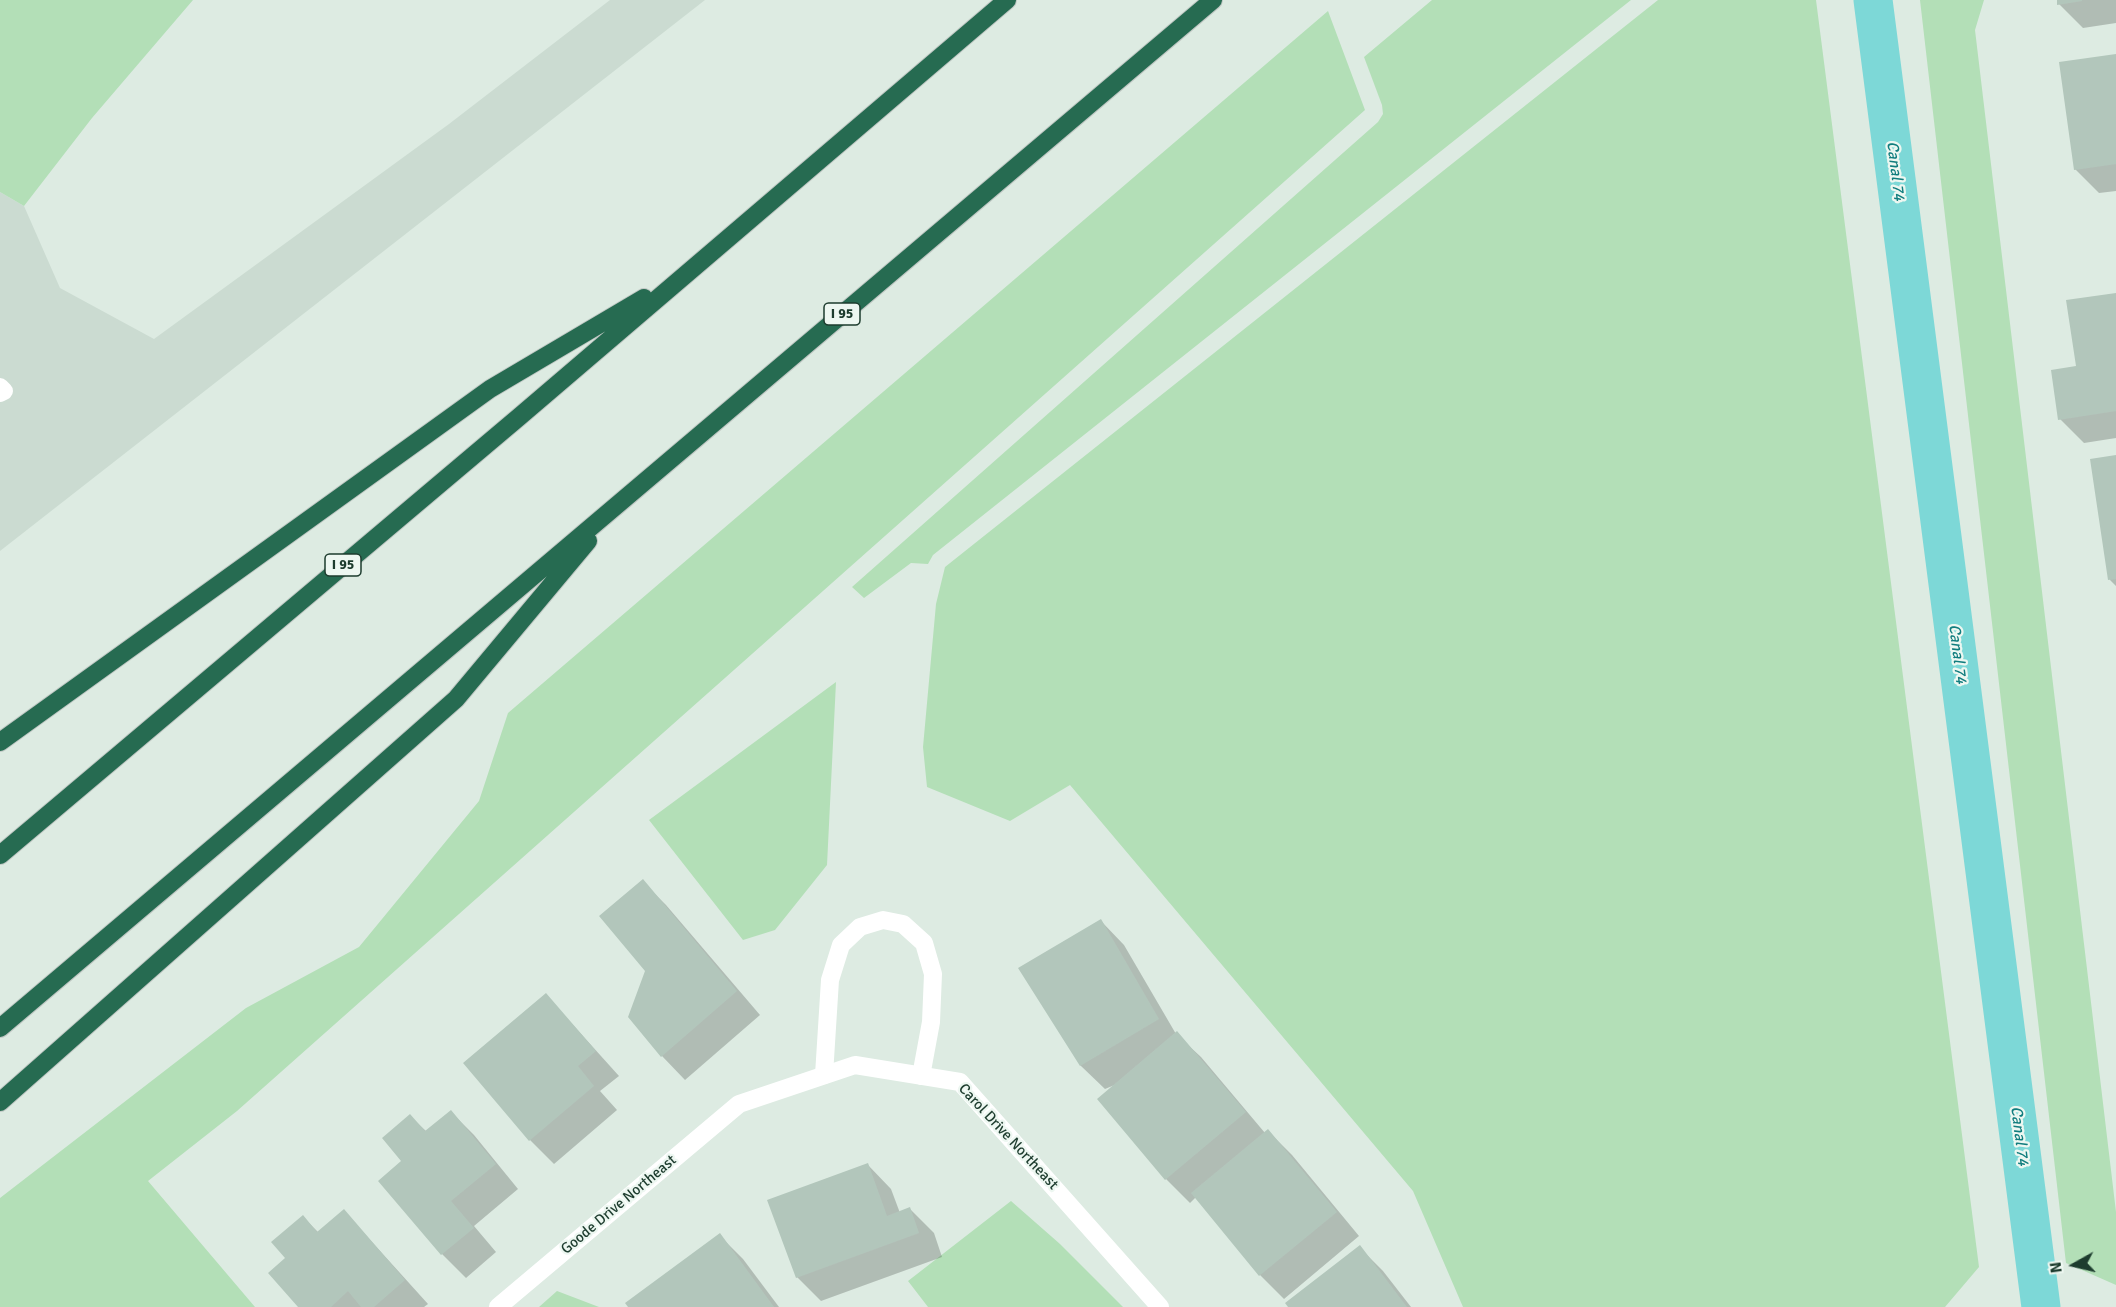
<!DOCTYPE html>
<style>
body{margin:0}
#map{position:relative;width:2116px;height:1307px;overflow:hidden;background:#ddebe2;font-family:Signika,sans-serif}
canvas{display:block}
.north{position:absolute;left:2044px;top:1235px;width:60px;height:60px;-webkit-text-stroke:4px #edf7f1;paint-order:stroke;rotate:262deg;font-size:16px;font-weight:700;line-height:24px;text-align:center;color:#1d3c2e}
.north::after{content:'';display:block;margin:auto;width:21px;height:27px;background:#1d3c2e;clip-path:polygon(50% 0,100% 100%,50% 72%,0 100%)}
</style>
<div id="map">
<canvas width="2116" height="1307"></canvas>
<div class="north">N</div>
</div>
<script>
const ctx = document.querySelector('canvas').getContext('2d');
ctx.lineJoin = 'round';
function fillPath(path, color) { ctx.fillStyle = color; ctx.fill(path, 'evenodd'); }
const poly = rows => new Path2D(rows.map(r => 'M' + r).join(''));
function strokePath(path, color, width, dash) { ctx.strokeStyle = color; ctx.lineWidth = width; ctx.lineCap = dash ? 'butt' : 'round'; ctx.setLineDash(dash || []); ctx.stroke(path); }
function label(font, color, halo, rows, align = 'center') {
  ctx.font = font + ' Signika,sans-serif'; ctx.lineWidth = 4.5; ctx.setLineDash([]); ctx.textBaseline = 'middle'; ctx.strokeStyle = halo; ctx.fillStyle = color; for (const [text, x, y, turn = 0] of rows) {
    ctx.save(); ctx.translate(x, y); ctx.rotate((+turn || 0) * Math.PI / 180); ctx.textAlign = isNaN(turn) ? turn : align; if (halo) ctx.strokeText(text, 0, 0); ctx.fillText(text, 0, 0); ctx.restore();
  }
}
const built = poly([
 [610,0,705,0,0,551,0,192,24,206,60,288,154,339,449,124]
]);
const green = poly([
 [0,0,193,0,92,118,24,206,0,192],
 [1432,0,1631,0,933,555,928,564,911,563,864,598,852,587,1378,122,1383,114,1382,105,1364,57],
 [1658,0,1816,0,1979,1267,1945,1307,1463,1307,1413,1191,1070,785,1010,821,927,787,923,747,936,604,945,567],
 [1920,0,1984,0,1975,30,2116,1212,2116,1285,2066,1263],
 [1328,11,1365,110,237,1111,148,1181,255,1307,0,1307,0,1198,246,1008,359,947,479,801,508,713],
 [836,682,827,865,775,930,743,940,649,820],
 [1011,1201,1060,1244,1123,1307,928,1307,908,1281],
 [557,1291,599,1307,539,1307]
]);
const shadow = poly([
 [2058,0,2116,0,2116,23,2083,28,2059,4],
 [2116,56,2116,191,2099,193,2075,169],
 [2116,294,2116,438,2084,443,2060,419,2078,368],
 [2116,457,2116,586,2110,580],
 [642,881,666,905,760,1015,685,1080,662,1056],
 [1101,921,1124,945,1176,1034,1201,1057,1265,1133,1268,1131,1292,1155,1359,1236,1284,1299,1260,1275,1196,1197,1190,1203,1166,1179,1117,1084,1105,1089,1081,1066,1020,968],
 [546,995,619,1076,600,1091,617,1110,554,1164,530,1140,466,1063],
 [451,1112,474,1135,518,1189,474,1226,496,1252,466,1278,442,1254,403,1162,410,1116,427,1132],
 [868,1165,891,1189,900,1213,910,1209,934,1233,942,1257,821,1301,797,1277],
 [344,1211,428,1304,424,1307,300,1307,288,1258,303,1217,319,1233],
 [719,1235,743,1259,779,1307,630,1307],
 [1359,1247,1383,1271,1411,1307,1290,1307]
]);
const canal = poly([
 [1873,0,2041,1307]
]);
const building = poly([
 [2057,0,2082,0,2082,1,2057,5],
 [2116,54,2116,164,2074,170,2059,62],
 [2116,293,2116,411,2058,420,2051,370,2076,366,2066,300],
 [2116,455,2116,579,2108,580,2090,459],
 [643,879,737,991,661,1057,628,1017,645,971,599,916],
 [1101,919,1159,1019,1080,1066,1018,968],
 [546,993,596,1051,578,1066,594,1086,529,1141,463,1063],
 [1177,1031,1246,1112,1165,1180,1097,1099],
 [451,1110,496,1164,451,1201,474,1228,441,1255,378,1181,401,1161,382,1138,410,1114,425,1131],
 [1268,1129,1337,1212,1259,1276,1191,1193],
 [868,1163,887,1216,910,1207,919,1233,796,1278,767,1200],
 [344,1209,405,1280,374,1307,361,1307,348,1291,331,1307,298,1307,268,1273,285,1258,271,1242,303,1215,317,1232],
 [720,1233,774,1307,628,1307,625,1303],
 [1360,1245,1407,1307,1288,1307,1285,1303]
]);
const lane = poly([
 [0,387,4,391,0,393],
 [824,1075,830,980,841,945,860,927,883,920,903,924,924,943,933,974,931,1022,921,1076]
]);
const street = poly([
 [498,1307,739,1104,855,1065,960,1082,1160,1307]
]);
const highway = poly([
 [0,742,490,389,644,298],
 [0,855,519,417,1007,0],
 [0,1028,1213,0],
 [0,1102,456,699,588,541]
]);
const shields = [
 [842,314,36],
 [343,565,36]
];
const shieldNames = [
 ["I 95",842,314],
 ["I 95",343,565]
];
const streetNames = [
 ["Carol Drive Northeast",1008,1137,47],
 ["Goode Drive Northeast",619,1205,-40]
];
const waterNames = [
 ["Canal 74",1895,171,83],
 ["Canal 74",1957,654,83],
 ["Canal 74",2019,1136,83]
];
fillPath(built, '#cbdbd1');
fillPath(green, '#b3dfb7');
fillPath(shadow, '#0003');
strokePath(canal, '#7dd8d7', 39);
fillPath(building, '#b2c6bb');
strokePath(highway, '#c0c8c4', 20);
strokePath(lane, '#fff', 18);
strokePath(street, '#fff', 18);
strokePath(highway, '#266b51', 18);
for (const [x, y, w] of shields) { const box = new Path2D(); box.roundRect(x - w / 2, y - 11, w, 22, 4.5); ctx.fillStyle = '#edf7f1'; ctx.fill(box); strokePath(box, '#1d3c2e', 1.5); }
label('bold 14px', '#1d3c2e', null, shieldNames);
label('15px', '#1d3c2e', '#edf7f1', streetNames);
label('italic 16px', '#117d7e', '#edf7f1', waterNames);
</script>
